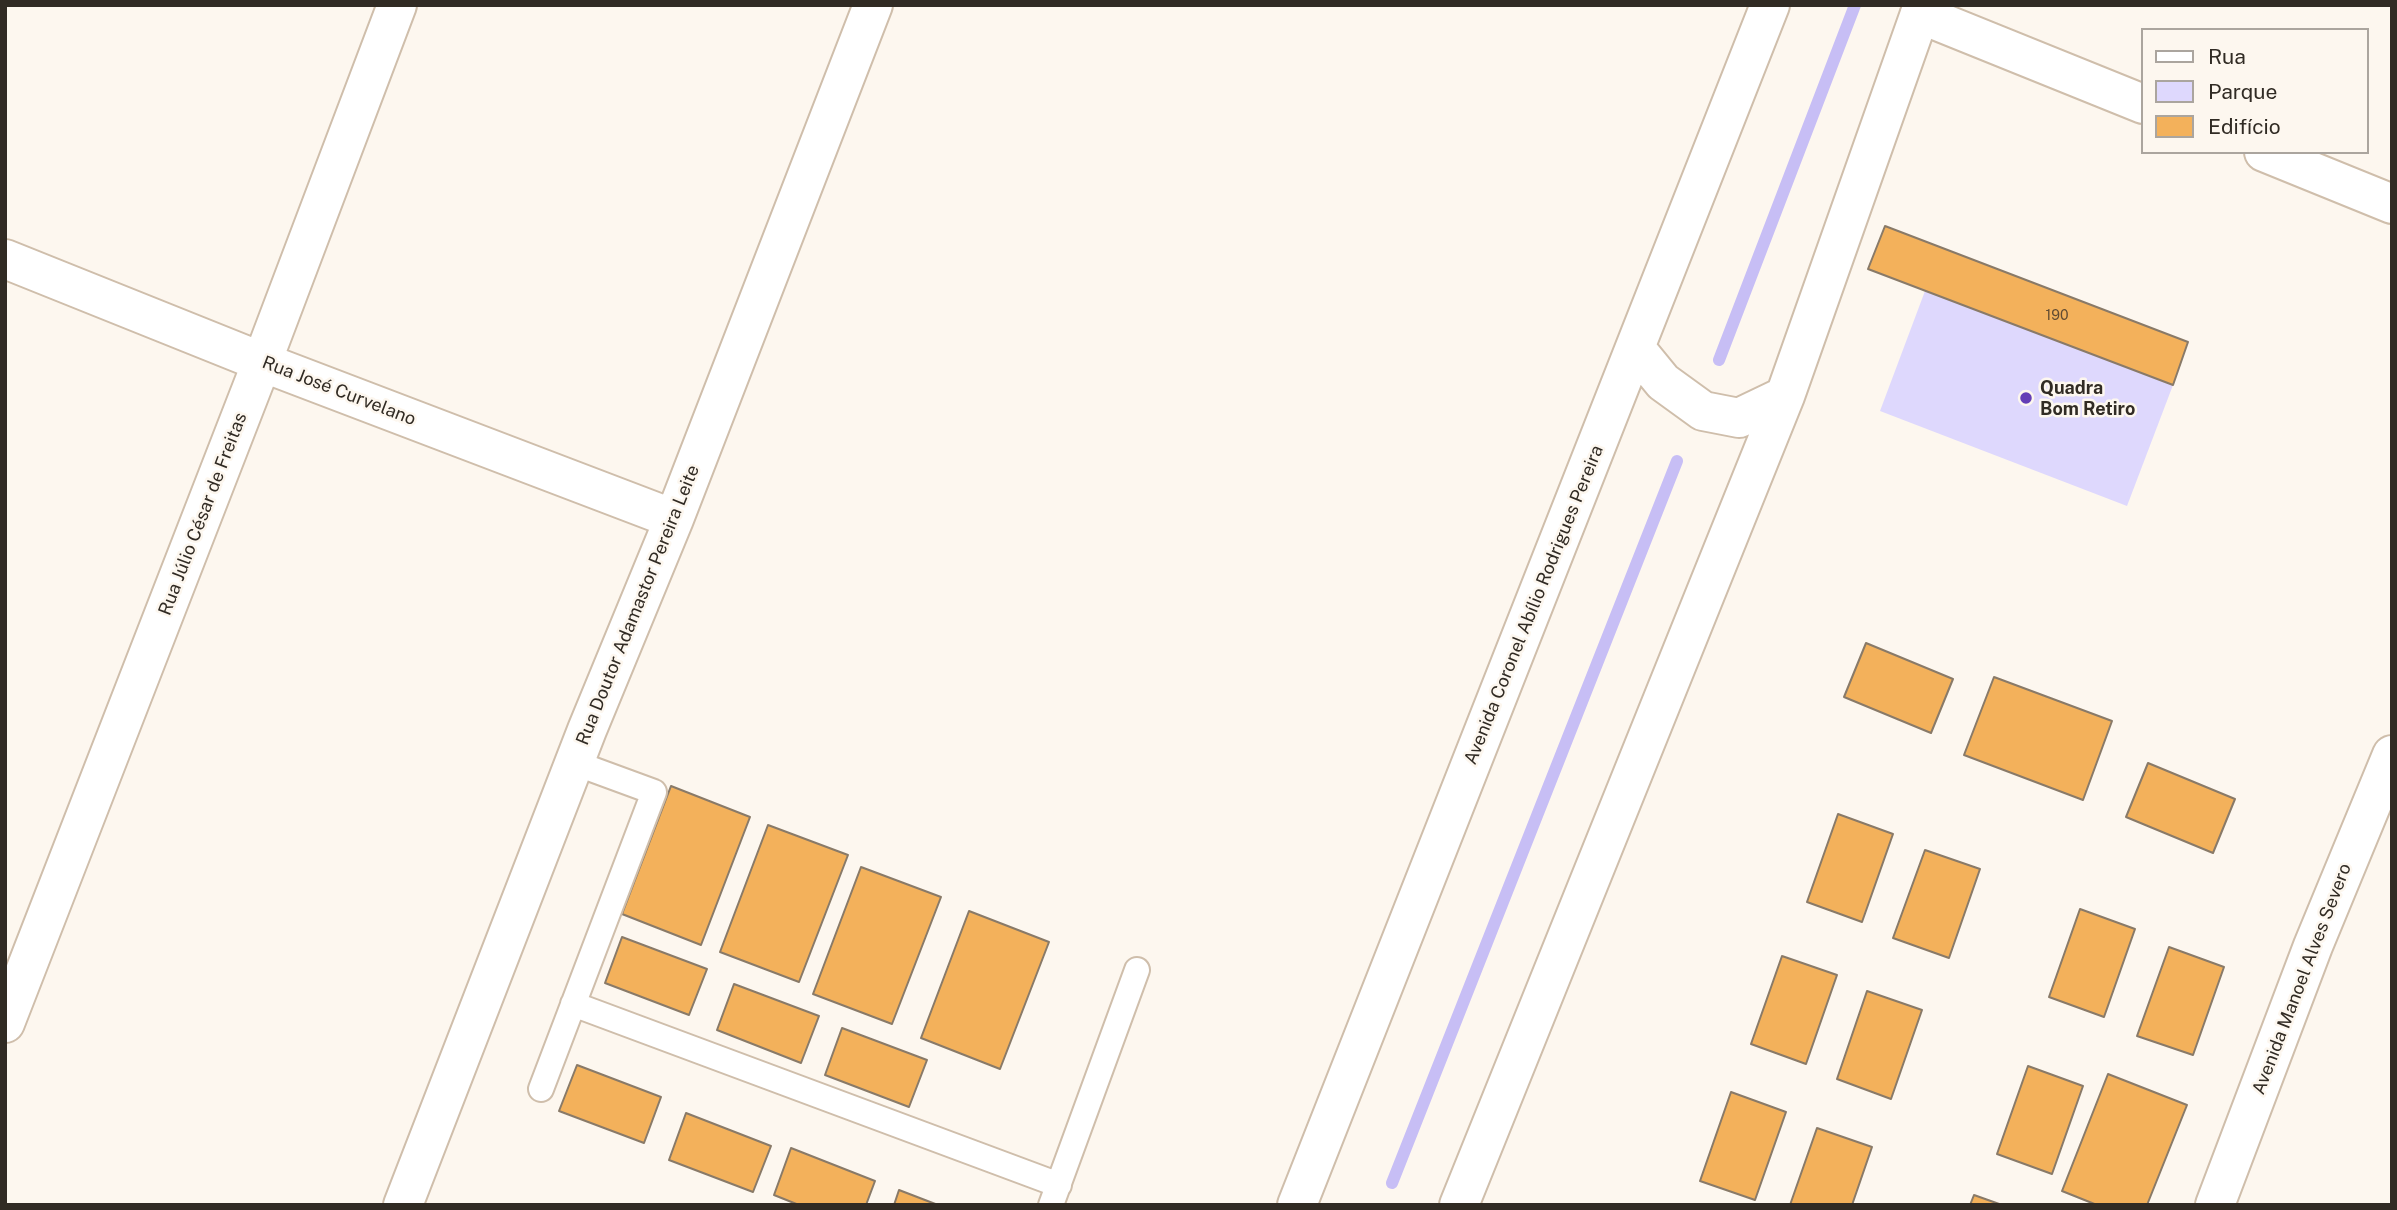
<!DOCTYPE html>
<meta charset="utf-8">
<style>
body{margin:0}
#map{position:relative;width:2397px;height:1210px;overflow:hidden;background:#fdf7ef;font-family:"Public Sans",sans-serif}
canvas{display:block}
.frame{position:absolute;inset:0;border:7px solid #312b24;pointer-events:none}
.legend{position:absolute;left:2141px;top:28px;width:228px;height:126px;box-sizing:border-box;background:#fdf7ef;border:2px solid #aba59e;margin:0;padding:9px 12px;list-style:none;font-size:21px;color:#312b24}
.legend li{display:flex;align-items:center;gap:14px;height:35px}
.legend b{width:35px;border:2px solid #aba59e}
</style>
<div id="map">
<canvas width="2397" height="1210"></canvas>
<div class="frame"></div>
<ul class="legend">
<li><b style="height:9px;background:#fff"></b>Rua</li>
<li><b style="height:19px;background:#ded8fd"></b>Parque</li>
<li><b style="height:19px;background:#f3b15b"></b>Edifício</li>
</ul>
</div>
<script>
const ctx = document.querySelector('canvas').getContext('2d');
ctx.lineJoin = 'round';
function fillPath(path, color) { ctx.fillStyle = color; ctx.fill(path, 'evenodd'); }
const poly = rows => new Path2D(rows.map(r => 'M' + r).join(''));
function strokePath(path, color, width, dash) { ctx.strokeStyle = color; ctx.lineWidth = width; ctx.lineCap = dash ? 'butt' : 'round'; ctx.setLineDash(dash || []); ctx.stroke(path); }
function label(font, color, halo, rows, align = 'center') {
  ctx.font = font + ' "Public Sans",sans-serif'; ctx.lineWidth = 5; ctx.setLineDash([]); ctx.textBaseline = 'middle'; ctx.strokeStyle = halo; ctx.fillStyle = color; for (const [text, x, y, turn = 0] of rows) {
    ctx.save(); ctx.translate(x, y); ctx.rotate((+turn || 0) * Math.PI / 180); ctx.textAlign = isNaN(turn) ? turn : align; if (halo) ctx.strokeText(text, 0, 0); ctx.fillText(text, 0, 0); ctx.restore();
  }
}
const green = poly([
 [1925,291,2173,385,2127,506,1880,411]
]);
const stream = poly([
 [1719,360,1855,5],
 [1392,1183,1677,461]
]);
const building = poly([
 [1885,226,2188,342,2173,385,1868,269,1885,226],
 [1866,643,1953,679,1931,733,1844,697,1866,643],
 [1994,677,2112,721,2083,800,1964,755,1994,677],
 [2148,763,2235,799,2213,853,2126,817,2148,763],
 [671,786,750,817,701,945,622,914,671,786],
 [1838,814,1893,834,1862,922,1807,902,1838,814],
 [768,825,848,855,799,982,720,952,768,825],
 [1925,850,1980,869,1949,958,1893,938,1925,850],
 [861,867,941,897,892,1024,813,994,861,867],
 [2080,909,2135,929,2104,1017,2049,997,2080,909],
 [969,911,1049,942,1000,1069,921,1038,969,911],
 [622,937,707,969,689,1015,605,983,622,937],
 [2169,947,2224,967,2193,1055,2137,1036,2169,947],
 [1782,956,1837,975,1806,1064,1751,1044,1782,956],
 [734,984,819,1016,801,1063,717,1030,734,984],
 [1867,991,1922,1010,1891,1099,1837,1079,1867,991],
 [842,1028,927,1060,909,1107,825,1075,842,1028],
 [577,1065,661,1097,644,1143,559,1111,577,1065],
 [2028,1066,2083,1086,2052,1174,1997,1154,2028,1066],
 [2108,1074,2187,1105,2147,1205,2097,1205,2062,1191,2108,1074],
 [1731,1092,1786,1112,1755,1200,1700,1181,1731,1092],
 [686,1113,771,1146,753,1192,669,1160,686,1113],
 [1817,1128,1872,1147,1852,1205,1790,1205,1817,1128],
 [791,1148,875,1181,866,1205,799,1205,774,1195,791,1148],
 [899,1190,938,1205,894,1205,899,1190],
 [1974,1195,2002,1205,1970,1205,1974,1195]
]);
const lane = poly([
 [573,1004,1059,1185],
 [541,1089,654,792,575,763],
 [1051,1205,1137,970]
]);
const street = poly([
 [1920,14,2143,104],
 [2264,152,2392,204],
 [5,259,262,362,674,519],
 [5,1023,262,362,397,5],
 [403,1205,587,730,674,519,873,5],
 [2215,1205,2313,946,2392,755]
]);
const secondary = poly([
 [1636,349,1663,382,1703,411,1739,418,1785,396],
 [1297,1205,1770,5],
 [1459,1205,1785,396,1923,5]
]);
const markers = [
 [2026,398,7,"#643eb6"]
];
const numberNames = [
 ["190",2057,316]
];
const poiNames = [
 ["Quadra",2040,388],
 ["Bom Retiro",2040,409]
];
const streetNames = [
 ["Rua José Curvelano",339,391,21],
 ["Rua Júlio César de Freitas",203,514,-69],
 ["Rua Doutor Adamastor Pereira Leite",638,605,-68],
 ["Avenida Coronel Abílio Rodrigues Pereira",1534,605,-68],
 ["Avenida Manoel Alves Severo",2302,979,-69]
];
fillPath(green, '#ded8fd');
strokePath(stream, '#c7bef5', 12);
fillPath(building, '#f3b15b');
strokePath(building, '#897a68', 2);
strokePath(lane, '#cfbeab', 28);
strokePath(street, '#cfbeab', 42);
strokePath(secondary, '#cfbeab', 42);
strokePath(lane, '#fff', 24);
strokePath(street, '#fff', 38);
strokePath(secondary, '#fff', 38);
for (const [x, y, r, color] of markers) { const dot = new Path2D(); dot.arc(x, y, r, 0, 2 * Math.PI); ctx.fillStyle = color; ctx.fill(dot); strokePath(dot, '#fdf7ef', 2.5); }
label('14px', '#624c32', null, numberNames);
label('bold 18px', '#312b24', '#fdf7ef', poiNames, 'left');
label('18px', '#312b24', '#fdf7ef', streetNames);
</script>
